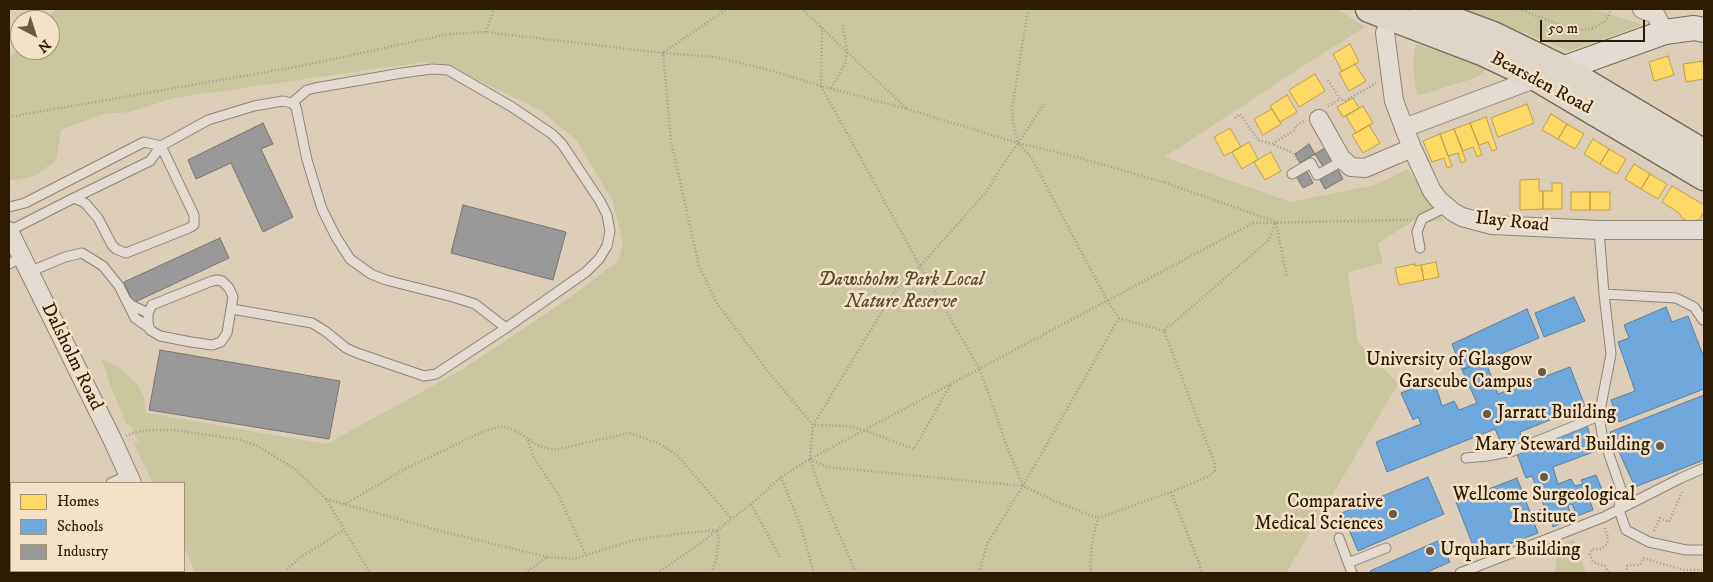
<!DOCTYPE html>
<style>
body{margin:0}
#map{position:relative;width:1713px;height:582px;overflow:hidden;background:#ddceb9;font-family:"IM FELL DW Pica",serif}
canvas{display:block}
.frame{position:absolute;inset:0;border:10px solid #2e1b03;pointer-events:none}
.legend{position:absolute;left:10px;top:482px;width:175px;height:90px;box-sizing:border-box;background:#f3e2c8;border:1px solid #a49279;margin:0;padding:6px 9px;list-style:none;font-size:15px;color:#2e1b03}
.legend li{display:flex;align-items:center;gap:10px;height:25px}
.legend b{width:25px;border:1px solid #a49279}
.north{position:absolute;left:10px;top:10px;width:50px;height:50px;box-sizing:border-box;background:#f3e2c8;border:1px solid #a49279;border-radius:50%;rotate:140deg;font-size:14px;font-weight:700;line-height:20px;text-align:center;color:#2e1b03}
.north::after{content:'';display:block;margin:auto;width:18px;height:22px;background:#6b5a43;clip-path:polygon(50% 0,100% 100%,50% 72%,0 100%)}
.scale{position:absolute;left:1540px;top:20px;width:105px;height:22px;box-sizing:border-box;border:2px solid #2e1b03;border-top:0;padding-left:6px;font-size:15px;line-height:18px;white-space:nowrap;color:#2e1b03;-webkit-text-stroke:4px #f3e2c8;paint-order:stroke}
</style>
<div id="map">
<canvas width="1713" height="582"></canvas>
<div class="frame"></div>
<ul class="legend">
<li><b style="height:14px;background:#ffd966"></b>Homes</li>
<li><b style="height:14px;background:#6fa8dc"></b>Schools</li>
<li><b style="height:14px;background:#999"></b>Industry</li>
</ul>
<div class="north">N</div>
<div class="scale">50 m</div>
</div>
<script>
const ctx = document.querySelector('canvas').getContext('2d');
ctx.lineJoin = 'round';
function fillPath(path, color) { ctx.fillStyle = color; ctx.fill(path, 'evenodd'); }
const poly = rows => new Path2D(rows.map(r => 'M' + r).join(''));
function strokePath(path, color, width, dash) { ctx.strokeStyle = color; ctx.lineWidth = width; ctx.lineCap = dash ? 'butt' : 'round'; ctx.setLineDash(dash || []); ctx.stroke(path); }
function label(font, color, halo, rows, align = 'center') {
  ctx.font = font + ' "IM FELL DW Pica",serif'; ctx.lineWidth = 5; ctx.setLineDash([]); ctx.textBaseline = 'middle'; ctx.strokeStyle = halo; ctx.fillStyle = color; for (const [text, x, y, turn = 0] of rows) {
    ctx.save(); ctx.translate(x, y); ctx.rotate((+turn || 0) * Math.PI / 180); ctx.textAlign = isNaN(turn) ? turn : align; if (halo) ctx.strokeText(text, 0, 0); ctx.fillText(text, 0, 0); ctx.restore();
  }
}
const green = poly([
 [56,9,1338,9,1365,27,1311,61,1165,157,1290,202,1375,185,1408,169,1444,221,1413,221,1378,243,1383,263,1348,272,1358,342,1398,384,1286,573,195,573,184,547,184,483,153,483,134,444,138,441,130,425,127,425,110,385,102,359,117,366,137,384,144,397,146,413,327,444,461,370,572,296,619,260,623,243,612,200,577,141,540,110,444,64,424,62,174,98,130,112,103,114,61,130,56,160,35,176,16,180,9,179,9,59,20,47,20,50,50,50,50,20,46,20],
 [1465,9,1593,9,1643,25,1569,51],
 [1416,44,1461,59,1487,69,1475,78,1417,96,1413,66],
 [1574,539,1586,573,1555,573,1558,546]
]);
const homes = poly([
 [1350,44,1359,62,1342,71,1333,54,1350,44],
 [1668,56,1674,75,1654,81,1649,62,1668,56],
 [1703,61,1704,79,1686,82,1683,64,1703,61],
 [1355,64,1366,81,1349,91,1339,73,1355,64],
 [1315,74,1325,91,1299,107,1289,90,1315,74],
 [1287,95,1297,112,1280,122,1270,106,1287,95],
 [1353,98,1359,108,1343,117,1337,107,1353,98],
 [1527,104,1534,123,1498,137,1491,118,1527,104],
 [1363,106,1373,123,1356,133,1346,116,1363,106],
 [1272,109,1281,124,1263,135,1254,119,1272,109],
 [1551,114,1567,124,1558,139,1542,130,1551,114],
 [1486,117,1497,149,1492,151,1488,142,1479,145,1470,123,1486,117],
 [1470,123,1482,155,1477,157,1473,147,1463,151,1454,129,1470,123],
 [1567,124,1584,134,1575,149,1558,139,1567,124],
 [1369,125,1380,143,1363,153,1352,135,1369,125],
 [1230,128,1241,147,1224,156,1214,137,1230,128],
 [1454,129,1466,161,1461,163,1458,153,1448,156,1440,134,1454,129],
 [1440,134,1452,166,1447,168,1444,158,1432,162,1423,141,1440,134],
 [1593,139,1609,149,1600,164,1584,154,1593,139],
 [1249,142,1258,159,1242,169,1232,152,1249,142],
 [1609,149,1626,159,1617,174,1600,164,1609,149],
 [1271,152,1281,171,1265,180,1254,162,1271,152],
 [1634,164,1650,174,1641,189,1625,179,1634,164],
 [1650,174,1667,184,1658,199,1641,189,1650,174],
 [1539,179,1539,191,1543,191,1543,209,1520,210,1520,180,1539,179],
 [1552,183,1562,183,1562,209,1543,209,1543,191,1552,191,1552,183],
 [1672,186,1704,205,1704,212,1699,220,1687,221,1682,218,1679,213,1662,202,1672,186],
 [1571,192,1590,192,1590,210,1571,210,1571,192],
 [1590,192,1610,192,1610,210,1590,210,1590,192],
 [1436,262,1439,277,1424,280,1421,265,1436,262],
 [1415,264,1415,266,1421,265,1424,280,1399,285,1395,268,1415,264]
]);
const schools = poly([
 [1574,297,1585,321,1544,337,1535,313,1574,297],
 [1666,307,1672,322,1688,316,1704,358,1704,389,1619,422,1611,400,1635,391,1618,342,1629,338,1624,325,1666,307],
 [1527,309,1539,338,1462,370,1452,344,1527,309],
 [1485,360,1498,394,1570,367,1585,406,1520,432,1523,442,1504,450,1495,429,1387,472,1376,442,1421,424,1418,417,1413,420,1401,393,1434,380,1442,406,1454,401,1459,410,1477,403,1462,370,1485,360],
 [1704,395,1704,460,1635,487,1610,432,1704,395],
 [1587,426,1596,451,1553,467,1558,484,1571,479,1575,486,1583,484,1581,480,1596,475,1603,492,1589,498,1593,510,1577,516,1572,504,1568,505,1572,519,1553,527,1548,515,1542,517,1539,510,1545,508,1532,476,1526,478,1516,452,1587,426],
 [1428,477,1444,514,1358,551,1342,513,1428,477],
 [1517,478,1538,533,1477,556,1456,502,1517,478],
 [1440,540,1450,562,1425,573,1371,573,1370,571,1440,540]
]);
const industry = poly([
 [263,123,273,144,261,149,293,217,263,232,231,163,196,179,188,160,263,123],
 [1309,144,1315,154,1300,163,1295,154,1309,144],
 [1325,148,1333,162,1324,168,1315,154,1325,148],
 [1337,168,1343,179,1325,189,1319,178,1337,168],
 [1306,170,1313,183,1303,188,1296,176,1306,170],
 [463,205,566,232,553,280,451,253,463,205],
 [220,238,229,258,133,303,124,282,220,238],
 [160,350,340,381,329,439,149,410,160,350],
 [44,571,130,571,131,573,38,573,44,571]
]);
const path = poly([
 [1028,9,1012,109,1013,123,1018,143,1044,104],
 [1519,9,1570,29,1581,30,1593,28,1604,22,1608,17,1611,9],
 [822,27,821,86,920,266,987,191,1004,163,1018,143,1077,157,1166,183,1274,221],
 [486,32,494,9],
 [664,52,727,9],
 [663,53,716,57,769,70,821,86,907,109,802,9],
 [1328,80,1340,99,1345,101,1376,83],
 [831,88,845,64,847,51,843,25],
 [1328,106,1340,99],
 [907,109,1018,143,1031,157,1107,300,1119,318,1164,331],
 [9,117,301,66,449,34,486,32,663,53,671,141,699,266,716,302,766,369,813,425,849,426,866,431,914,449,951,384],
 [1235,118,1240,114,1258,140,1272,144],
 [1297,160,1293,153,1272,144,1295,130,1296,126,1304,121],
 [1276,223,1287,278],
 [126,436,135,432,151,430,173,430,237,439,256,445,295,469,326,499,370,573],
 [528,440,534,458,558,494,586,555],
 [810,459,827,467,1023,486],
 [781,477,801,527,814,573],
 [1171,492,1200,565,1201,573],
 [326,499,441,531,547,557],
 [345,504,405,469,484,431,503,426,516,431,539,446,554,450,629,433,658,443,677,455,732,519],
 [751,504,780,557],
 [1605,528,1608,537,1607,544,1601,549,1592,549,1590,554,1593,562,1605,566,1609,573],
 [1654,531,1660,518,1669,522,1683,490],
 [286,573,288,568,301,557,344,530],
 [525,573,547,557,574,559,634,540,677,534,716,530],
 [657,573,694,548,751,504,781,477,810,459,1253,223,1411,220],
 [712,573,716,559,719,539,717,530],
 [856,573,821,492,810,459,813,425,894,292,920,266,980,370,1008,449,1023,486,1057,502,1098,518,1171,492,1209,476,1215,471,1215,464,1164,331,1269,240,1276,221],
 [979,573,987,544,1023,486,1119,318],
 [1092,573,1090,568,1092,542,1098,518],
 [1626,573,1627,566,1630,565,1640,565,1643,558,1684,570,1704,570]
]);
const lane = poly([
 [1292,174,1311,163,1317,175,1335,165,1341,158],
 [74,198,150,161,161,146,208,120,254,106,283,101,292,103,296,107,307,160,322,209,336,237,350,259,371,274,386,280,453,297,475,304,506,328],
 [9,207,25,203,144,142,161,146],
 [1599,230,1604,294,1611,354,1599,416,1602,434,1621,489,1619,510,1626,530,1649,542,1686,550,1704,550],
 [9,231,74,198,85,203,98,218,112,245,116,249,126,253,189,228,194,225,194,215,161,146],
 [1420,248,1417,232,1422,219,1446,207],
 [9,264,22,257],
 [29,272,65,257,82,253,103,266,119,286,135,318,148,327],
 [217,280,222,281,229,288,233,297,227,333,221,342,212,345,191,342,160,336,150,330,148,323,148,313,152,305,212,281,217,280],
 [1604,294,1676,298,1694,307,1703,320],
 [126,300,131,305,148,313],
 [232,309,312,323,325,331,346,348,357,353,424,376,436,374,506,328,586,272,599,259,607,246,610,231,607,215,600,201,562,144,552,134,512,107,448,70,432,69,402,73,315,88,307,90,292,103],
 [1466,458,1487,456,1513,451,1599,416],
 [111,483,128,475],
 [9,531,11,530],
 [1339,538,1352,573],
 [1348,563,1386,548],
 [1460,573,1604,517,1681,478,1704,468]
]);
const street = poly([
 [1393,9,1385,33,1394,101,1412,148,1432,191,1439,200,1453,212,1462,217,1492,225,1599,230,1704,230],
 [1642,9,1655,14,1665,32],
 [1319,119,1341,158,1351,167,1365,168,1412,148],
 [1404,128,1537,78],
 [9,231,113,441,132,483],
 [174,571,175,573]
]);
const secondary = poly([
 [1548,74,1665,32,1694,28,1704,30]
]);
const primary = poly([
 [1369,9,1482,52,1537,78,1704,177],
 [1423,9,1493,35,1563,69,1704,153]
]);
const markers = [
 [1542,372,5,"#6b5a43"],
 [1487,414,5,"#6b5a43"],
 [1660,446,5,"#6b5a43"],
 [1544,477,5,"#6b5a43"],
 [1393,514,5,"#6b5a43"],
 [1430,551,5,"#6b5a43"]
];
const streetNames = [
 ["Bearsden Road",1541,84,28],
 ["Ilay Road",1512,223,6],
 ["Dalsholm Road",71,357,64]
];
const parkNames = [
 ["Dawsholm Park Local",901,281],
 ["Nature Reserve",901,303]
];
const poiNames = [
 ["University of Glasgow",1532,361],
 ["Garscube Campus",1532,383],
 ["Jarratt Building",1497,414,"left"],
 ["Mary Steward Building",1650,446],
 ["Wellcome Surgeological",1544,496,"center"],
 ["Institute",1544,518,"center"],
 ["Comparative",1383,503],
 ["Medical Sciences",1383,525],
 ["Urquhart Building",1440,551,"left"]
];
fillPath(green, '#c8c59f');
fillPath(homes, '#ffd966');
strokePath(homes, '#c0a048', 1);
fillPath(schools, '#6fa8dc');
strokePath(schools, '#5c7e9b', 1);
fillPath(industry, '#999');
strokePath(industry, '#79736c', 1);
strokePath(lane, '#8e8475', 11);
strokePath(street, '#8e8475', 20);
strokePath(secondary, '#756a5d', 26);
strokePath(primary, '#756a5d', 29);
strokePath(path, '#a1998e', 2.5, [1, 2.5]);
strokePath(lane, '#e4dcd2', 9);
strokePath(street, '#e4dcd2', 18);
strokePath(secondary, '#e4dcd2', 24);
strokePath(primary, '#dfd6ca', 26);
for (const [x, y, r, color] of markers) { const dot = new Path2D(); dot.arc(x, y, r, 0, 2 * Math.PI); ctx.fillStyle = color; ctx.fill(dot); strokePath(dot, '#f3e2c8', 2); }
label('19px', '#2e1b03', '#f3e2c8', streetNames);
label('italic 19px', '#574c2c', '#f3e2c8', parkNames);
label('19px', '#2e1b03', '#f3e2c8', poiNames, 'right');
</script>
